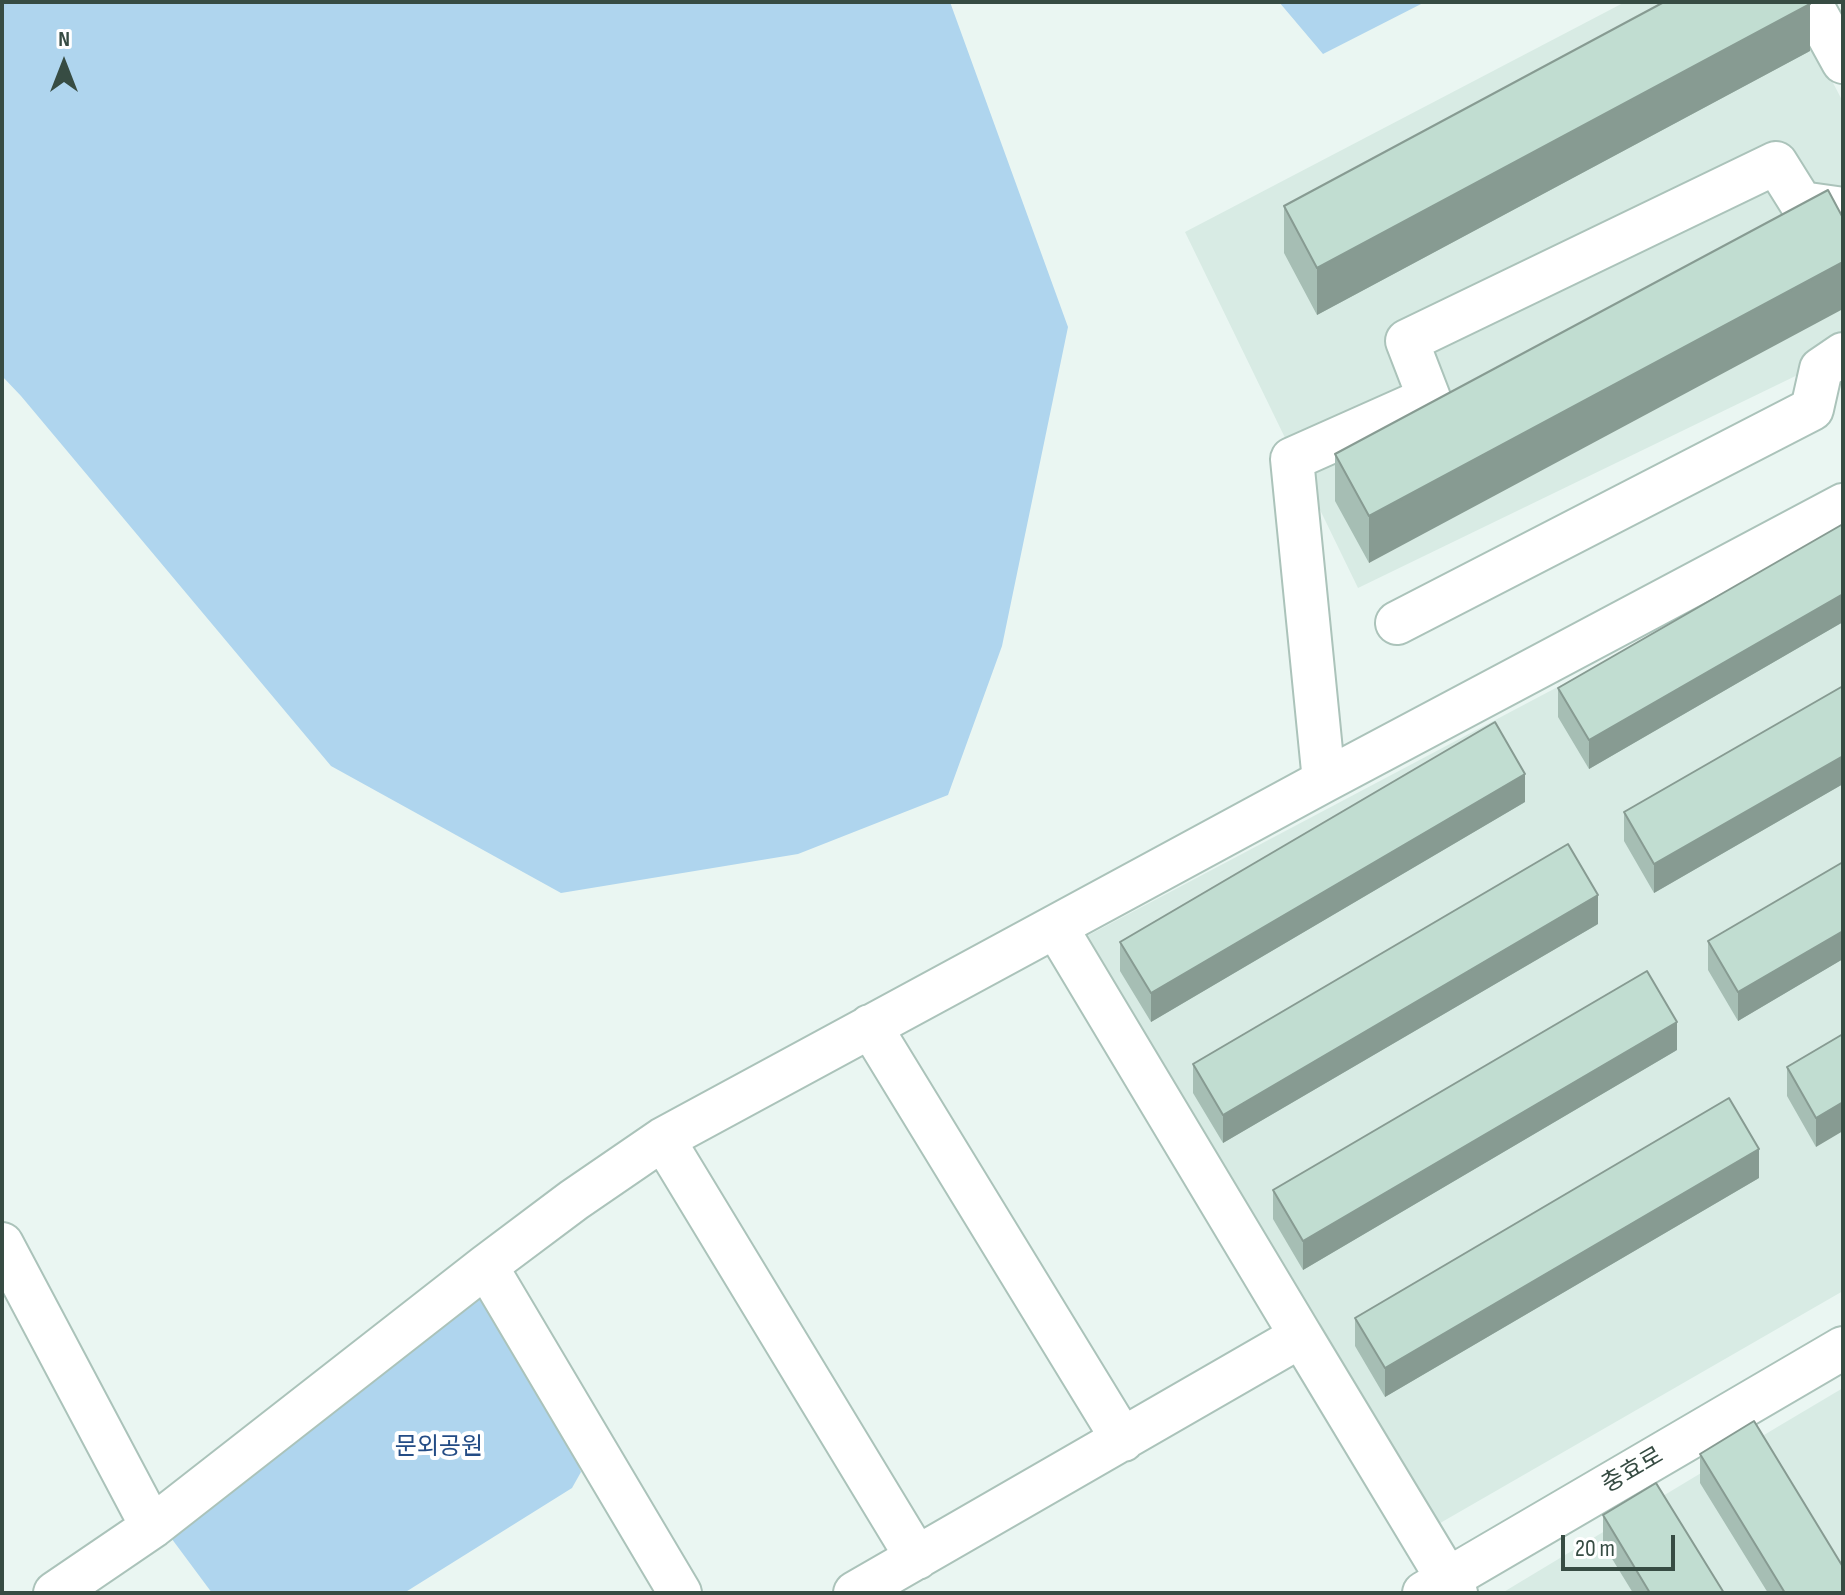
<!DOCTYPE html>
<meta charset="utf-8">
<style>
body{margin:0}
#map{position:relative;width:1845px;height:1595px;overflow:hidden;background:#eaf6f2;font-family:"Sofia Sans Condensed",sans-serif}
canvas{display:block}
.frame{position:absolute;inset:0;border:4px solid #374c43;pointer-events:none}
.north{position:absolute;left:24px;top:24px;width:80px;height:80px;-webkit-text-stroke:6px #fff;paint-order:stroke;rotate:0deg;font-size:22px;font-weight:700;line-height:32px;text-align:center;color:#374c43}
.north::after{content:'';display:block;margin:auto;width:28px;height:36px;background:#374c43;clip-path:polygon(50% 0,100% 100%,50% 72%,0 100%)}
.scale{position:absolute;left:1561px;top:1535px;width:114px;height:36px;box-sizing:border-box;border:4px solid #374c43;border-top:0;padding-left:10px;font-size:24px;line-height:28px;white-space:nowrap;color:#374c43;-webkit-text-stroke:6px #fff;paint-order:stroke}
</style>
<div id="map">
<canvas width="1845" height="1595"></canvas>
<div class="frame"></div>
<div class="north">N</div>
<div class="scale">20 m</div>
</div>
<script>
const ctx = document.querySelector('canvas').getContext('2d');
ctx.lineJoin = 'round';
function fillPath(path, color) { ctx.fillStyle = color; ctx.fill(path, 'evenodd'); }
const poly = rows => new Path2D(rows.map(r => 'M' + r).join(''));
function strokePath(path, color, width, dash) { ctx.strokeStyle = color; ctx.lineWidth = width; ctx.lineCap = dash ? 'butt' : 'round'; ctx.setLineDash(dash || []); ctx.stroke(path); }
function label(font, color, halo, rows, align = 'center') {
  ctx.font = font + ' "Sofia Sans Condensed","Noto Sans KR",sans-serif'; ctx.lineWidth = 8; ctx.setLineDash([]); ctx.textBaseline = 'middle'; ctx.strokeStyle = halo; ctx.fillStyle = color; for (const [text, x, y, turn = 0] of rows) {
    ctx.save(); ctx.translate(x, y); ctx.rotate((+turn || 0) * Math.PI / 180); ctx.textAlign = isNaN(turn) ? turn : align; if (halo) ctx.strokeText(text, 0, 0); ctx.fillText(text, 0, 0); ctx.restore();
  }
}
const residential = poly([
 [1625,2,1791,2,1843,102,1843,353,1358,588,1185,232],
 [1843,536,1843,1291,1435,1526,1085,937],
 [1843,1388,1843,1593,1502,1593,1779,1426]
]);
const green = poly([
 [2,2,950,2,1068,327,1002,646,948,795,798,854,561,893,331,766,21,396,2,376],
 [1279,2,1425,2,1323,54],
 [479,1287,573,1452,581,1472,572,1488,404,1593,212,1593,163,1527]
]);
const minor = poly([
 [1810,2,1843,62],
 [1397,623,1812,409,1821,369,1843,354],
 [1324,781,1292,459,1429,398,1407,341,1776,163,1801,203,1843,209],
 [870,1026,1123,1440],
 [663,1139,917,1558],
 [2,1244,152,1527],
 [486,1266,680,1593],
 [1301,1336,1456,1593],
 [55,1593,152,1527,486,1266,574,1200,663,1139,1324,781,1843,505],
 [855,1593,1301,1336,1056,927],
 [1424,1593,1843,1348]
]);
const wall = poly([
 [1810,51,1317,315,1284,253,1284,206],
 [1828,190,1369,563,1335,501,1335,454],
 [1843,524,1843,622,1589,769,1558,717,1558,688],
 [1843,686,1843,784,1654,893,1624,841,1624,812],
 [1525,802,1151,1022,1120,971,1120,942],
 [1843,862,1843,959,1738,1021,1708,970,1708,941],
 [1598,924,1223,1143,1193,1093,1193,1064],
 [1843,1034,1816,1147,1787,1096,1787,1067],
 [1677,1050,1303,1270,1273,1219,1273,1190],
 [1759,1178,1385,1397,1355,1346,1355,1318],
 [1700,1454,1843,1593,1768,1593,1700,1483],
 [1603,1515,1724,1593,1633,1593,1603,1544]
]);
const shadedWall = poly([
 [1810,4,1810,51,1317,315,1317,268],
 [1843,262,1843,309,1369,563,1369,516],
 [1843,594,1843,622,1589,769,1589,740],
 [1843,756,1843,784,1654,893,1654,864],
 [1525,774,1525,802,1151,1022,1151,993],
 [1598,895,1598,924,1223,1143,1223,1115],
 [1843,931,1843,959,1738,1021,1738,992],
 [1677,1022,1677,1050,1303,1270,1303,1241],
 [1843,1102,1843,1131,1816,1147,1816,1118],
 [1759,1149,1759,1178,1385,1397,1385,1368]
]);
const building = poly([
 [1664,2,1809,2,1810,4,1317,268,1284,206,1664,2],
 [1828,190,1843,218,1843,262,1369,516,1335,454,1828,190],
 [1843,524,1843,594,1589,740,1558,688,1843,524],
 [1843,686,1843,756,1654,864,1624,812,1843,686],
 [1495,722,1525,774,1151,993,1120,942,1495,722],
 [1568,844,1598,895,1223,1115,1193,1064,1568,844],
 [1843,862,1843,931,1738,992,1708,941,1843,862],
 [1647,971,1677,1022,1303,1241,1273,1190,1647,971],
 [1843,1034,1843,1102,1816,1118,1787,1067,1843,1034],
 [1729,1098,1759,1149,1385,1368,1355,1318,1729,1098],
 [1754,1421,1843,1567,1843,1593,1785,1593,1700,1454,1754,1421],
 [1656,1483,1724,1593,1650,1593,1603,1515,1656,1483]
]);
const parkNames = [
 ["문외공원",439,1448]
];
const streetNames = [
 ["충효로",1633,1471,-30]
];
fillPath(residential, '#d8ebe4');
fillPath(green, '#afd5ee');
strokePath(minor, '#abc3ba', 46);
strokePath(minor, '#fff', 42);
fillPath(wall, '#a6beb4');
fillPath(shadedWall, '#879b92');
fillPath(building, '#c1ddd1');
strokePath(building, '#879b92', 2);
label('24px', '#234c85', '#fff', parkNames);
label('24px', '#374c43', '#fff', streetNames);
</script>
